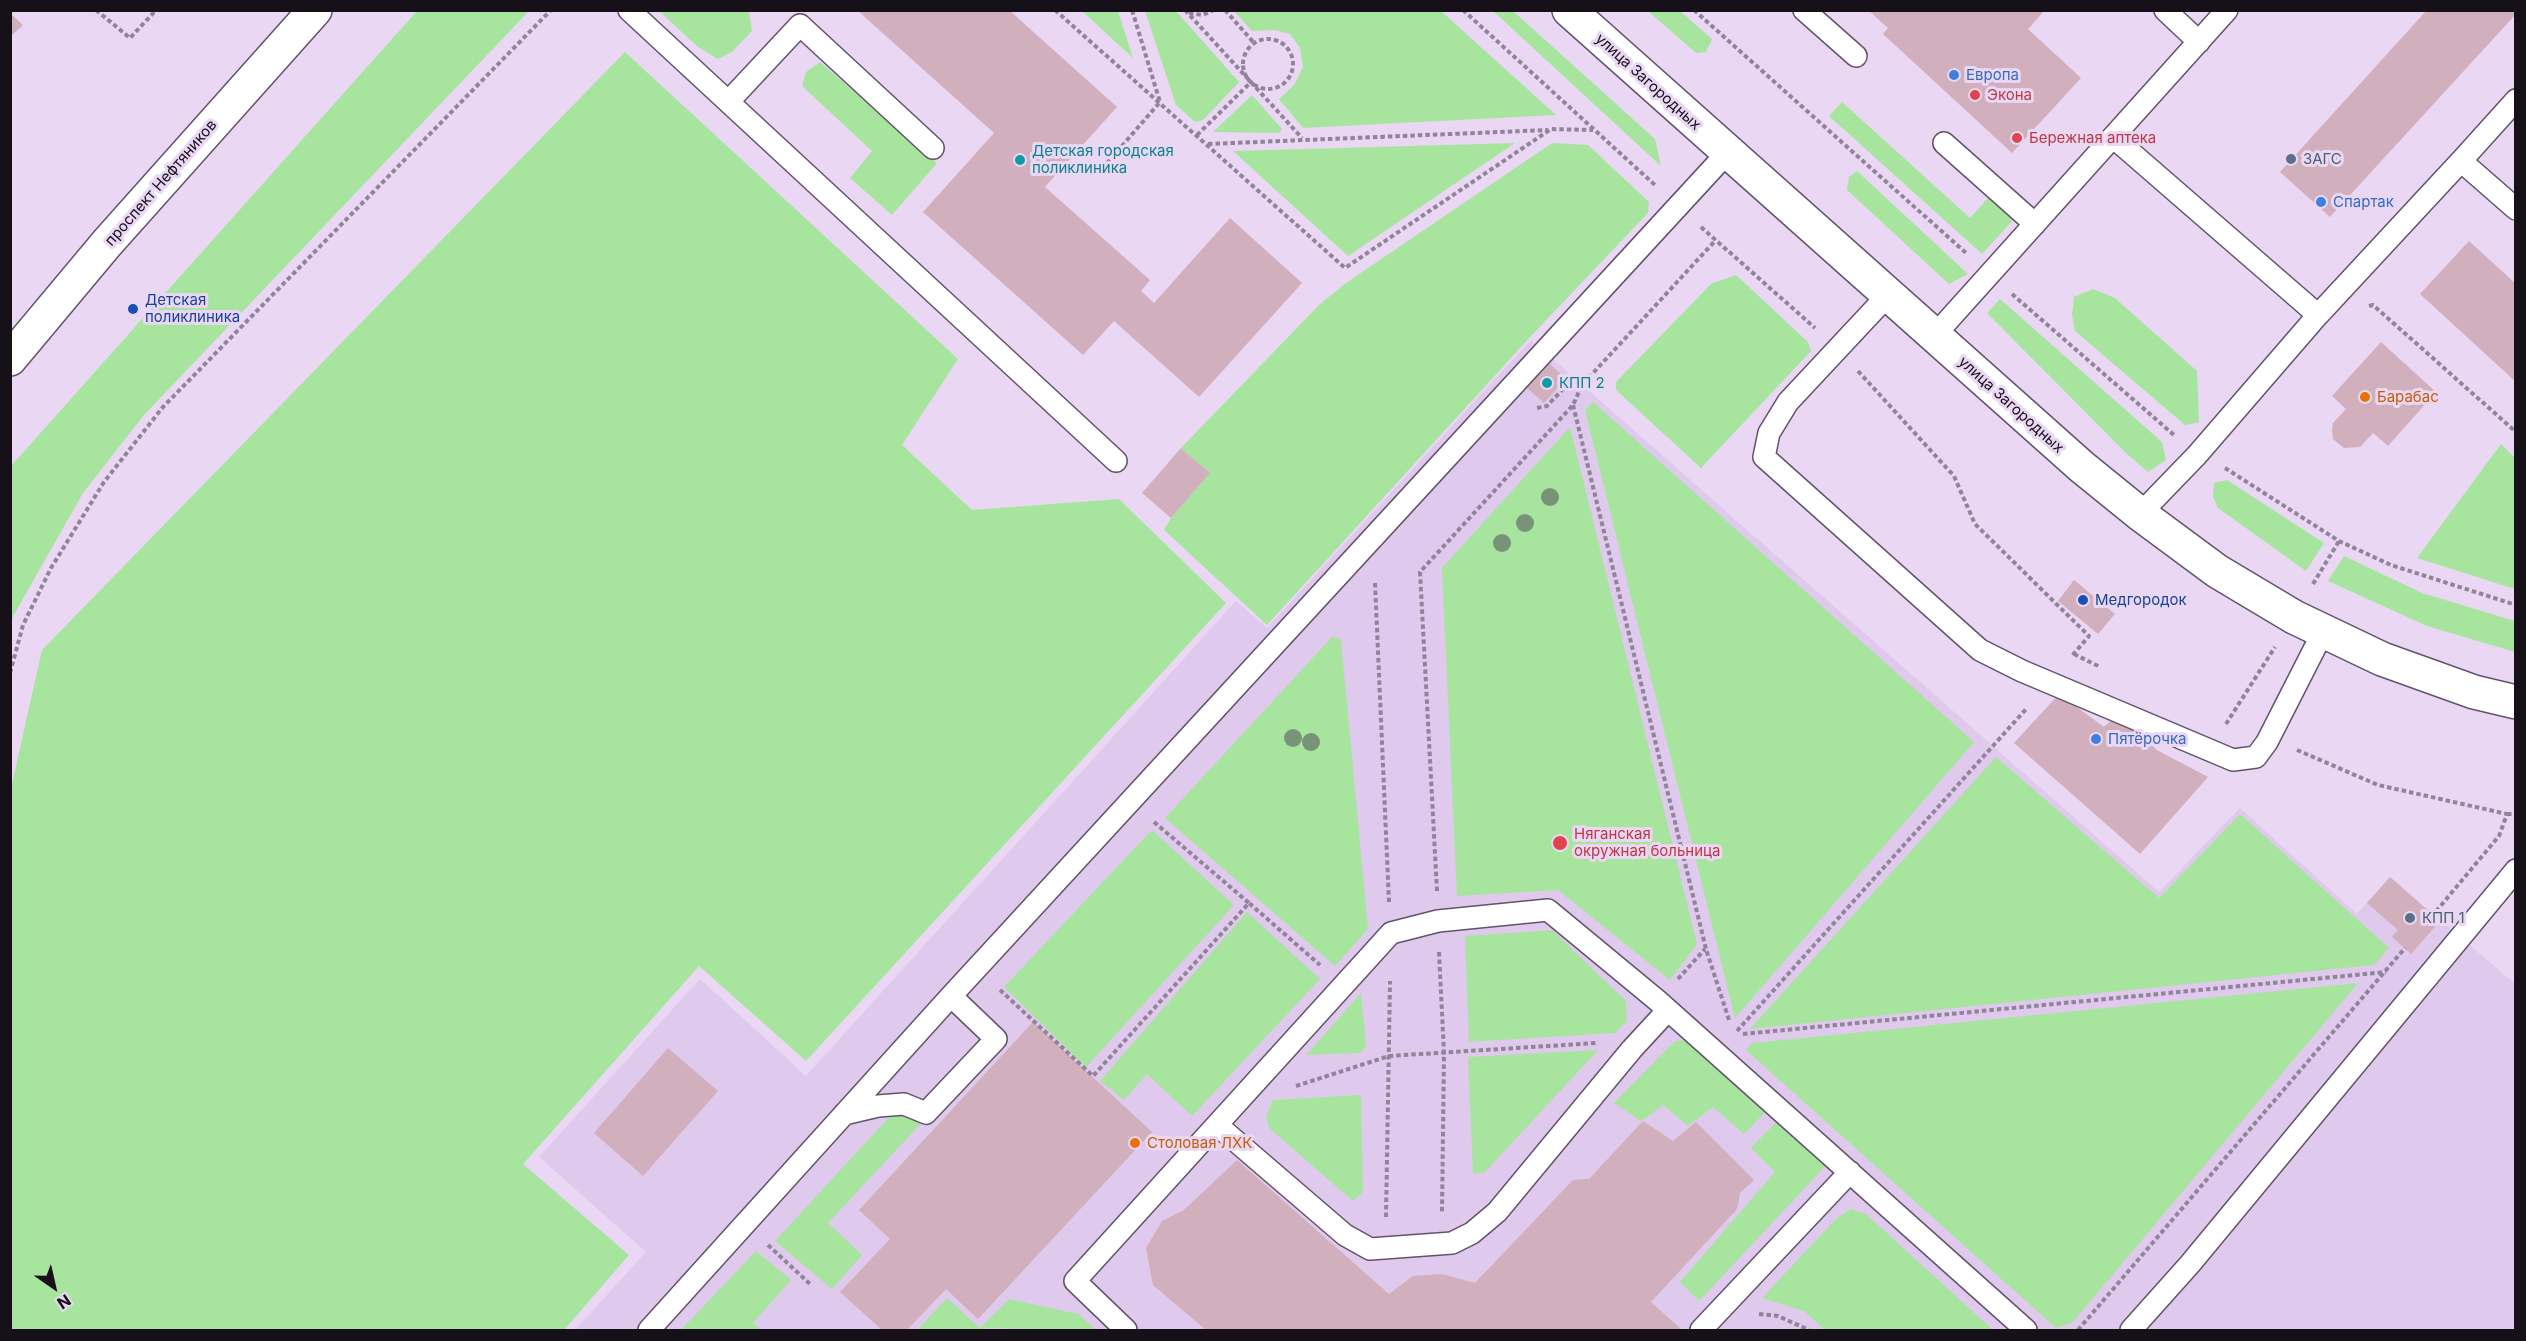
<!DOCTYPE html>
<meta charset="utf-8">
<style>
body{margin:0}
#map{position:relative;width:2526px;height:1341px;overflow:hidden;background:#e9d7f4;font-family:Inter,sans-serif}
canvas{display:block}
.frame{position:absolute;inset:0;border:12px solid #161019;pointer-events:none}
.north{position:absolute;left:24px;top:1257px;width:60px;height:60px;-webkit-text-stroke:4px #e9d7f4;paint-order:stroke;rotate:146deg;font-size:16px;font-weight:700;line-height:24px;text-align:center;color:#161019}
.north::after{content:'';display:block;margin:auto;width:21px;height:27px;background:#161019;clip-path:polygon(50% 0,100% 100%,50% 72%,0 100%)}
</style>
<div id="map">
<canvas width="2526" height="1341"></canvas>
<div class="frame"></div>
<div class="north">N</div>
</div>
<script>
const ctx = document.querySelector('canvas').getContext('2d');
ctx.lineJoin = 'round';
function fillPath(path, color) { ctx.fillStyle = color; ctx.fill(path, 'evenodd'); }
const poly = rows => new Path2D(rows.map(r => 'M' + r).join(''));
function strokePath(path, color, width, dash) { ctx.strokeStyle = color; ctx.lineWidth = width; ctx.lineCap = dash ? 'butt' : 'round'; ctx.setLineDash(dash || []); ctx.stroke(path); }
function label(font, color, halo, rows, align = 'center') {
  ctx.font = font + ' Inter,sans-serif'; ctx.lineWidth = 6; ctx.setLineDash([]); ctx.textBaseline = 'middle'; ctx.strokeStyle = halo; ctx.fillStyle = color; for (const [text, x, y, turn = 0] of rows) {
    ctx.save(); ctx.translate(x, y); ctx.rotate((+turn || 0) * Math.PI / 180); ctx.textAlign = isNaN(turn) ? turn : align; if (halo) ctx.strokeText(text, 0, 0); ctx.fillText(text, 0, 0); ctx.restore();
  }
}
const built = poly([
 [1531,340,2159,892,2240,808,2357,914,2390,877,2515,984,2515,1330,575,1330,646,1252,539,1157,700,979,806,1076,1236,601,1267,628]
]);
const green = poly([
 [417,11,529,11,144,415,83,493,11,620,11,466],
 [659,11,749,11,752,31,732,52,718,59,698,47],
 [1082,11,1118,11,1133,58],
 [1145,11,1176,11,1239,82,1203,120,1195,122,1176,105],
 [1234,11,1441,11,1556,115,1303,128,1279,99,1294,85,1303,67,1300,48,1290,34,1275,30,1252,31],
 [1493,11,1513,11,1655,139,1661,166],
 [1648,11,1680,11,1712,39,1706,52,1696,53],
 [625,52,958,359,902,445,972,510,1119,499,1226,603,806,1061,699,966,523,1164,629,1255,564,1330,11,1330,10,793,42,650],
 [820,62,937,163,892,215,850,178,872,151,802,86,806,72],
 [1252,95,1282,129,1279,133,1213,132],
 [1842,102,1970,218,1988,198,2013,220,1982,254,1829,116],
 [1515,143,1348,256,1233,151],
 [1552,143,1588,145,1649,202,1648,213,1531,336,1267,625,1164,530,1171,518,1210,473,1181,448,1320,304,1346,283],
 [1857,171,1968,274,1949,284,1847,190,1849,177],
 [1736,275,1808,342,1811,351,1701,468,1616,390,1616,382,1711,284],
 [2093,289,2115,298,2197,371,2199,422,2185,425,2075,331,2072,315,2074,297],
 [2000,299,2162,442,2166,460,2148,472,2127,454,1987,313],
 [1593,402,1974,742,1735,1018,1585,410],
 [1570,427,1697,944,1670,980,1558,890,1457,896,1442,568],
 [2501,444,2515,458,2515,589,2417,558],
 [2227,480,2324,543,2306,571,2218,508,2213,497,2214,483],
 [2344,556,2422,593,2515,621,2515,652,2427,626,2328,581],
 [1333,636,1341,640,1368,929,1335,966,1165,818],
 [1996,757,2159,898,2240,814,2389,948,2374,965,1750,1029],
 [1152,830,1234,905,1086,1067,1004,987],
 [1247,912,1320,979,1192,1116,1147,1074,1124,1100,1100,1081],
 [1552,930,1626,1001,1627,1021,1615,1033,1469,1042,1465,936],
 [2358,983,2072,1323,2056,1328,1746,1050,1752,1043],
 [1361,993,1366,1046,1360,1053,1306,1055],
 [1694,1040,1770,1107,1744,1134,1713,1107,1688,1126,1663,1105,1641,1121,1614,1103,1675,1041],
 [1598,1050,1485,1172,1473,1174,1468,1057],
 [1361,1095,1363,1192,1353,1201,1269,1128,1266,1116,1273,1100],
 [894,1112,924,1120,828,1223,862,1255,832,1289,775,1241],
 [1781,1117,1832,1159,1699,1301,1680,1282,1775,1172,1751,1148],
 [1851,1209,1867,1215,1993,1330,1825,1330,1804,1311,1762,1298,1837,1218],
 [756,1251,791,1280,753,1323,762,1330,681,1330],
 [947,1298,980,1328,1009,1299,1078,1314,1096,1330,987,1328,984,1330,917,1330]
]);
const building = poly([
 [857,10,1009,10,1117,107,1045,187,1150,280,1141,291,1154,303,1230,218,1302,283,1199,397,1114,321,1083,355,923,212,994,133],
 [1868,10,2045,10,2028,29,2081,78,2012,153,1883,34,1888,28],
 [2427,10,2516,10,2516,14,2330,217,2280,172],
 [10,13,23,25,10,37],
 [2469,241,2516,284,2516,382,2420,294],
 [2381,342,2436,392,2388,446,2373,433,2360,447,2344,448,2333,439,2332,430,2333,423,2346,409,2332,396],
 [1550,364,1566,379,1544,403,1527,388],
 [1181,448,1210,473,1171,518,1142,493],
 [2074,580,2115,614,2098,634,2058,601],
 [2059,694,2104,727,2117,715,2157,750,2208,777,2140,854,2014,743],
 [2390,877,2440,921,2411,954,2392,937,2398,930,2367,903],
 [1033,1022,1152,1132,978,1319,946,1289,907,1330,882,1330,840,1292,890,1239,859,1210],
 [668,1048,718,1091,643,1176,594,1133],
 [1643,1121,1673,1141,1696,1122,1754,1180,1740,1193,1737,1209,1651,1302,1682,1330,1206,1330,1153,1285,1146,1248,1162,1221,1184,1210,1237,1160,1389,1294,1413,1276,1442,1274,1475,1283,1573,1180,1589,1179]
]);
const path = poly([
 [96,10,130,38,156,10],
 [1055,10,1345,268,1551,129,1593,130],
 [1185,10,1302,138],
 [1225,10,1254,43],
 [1463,10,1656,186],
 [1694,10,1966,253],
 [1189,13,1202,15,1214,10],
 '1243 64a25 25 0 1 1 50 0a25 25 0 1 1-50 0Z',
 [1197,135,1251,82],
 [1208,144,1548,130],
 [1102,169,1160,102,1132,10],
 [1701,227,1815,328],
 [2012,294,2174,435],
 [2369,306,2373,305,2516,432],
 [1858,371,1954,476,1975,524,2089,636,2071,657],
 [1573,405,1706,949,1729,1020],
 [1537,408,1547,406,1563,389,1582,385],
 [2225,468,2339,541,2391,565,2516,605],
 [1375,583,1389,902],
 [2313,584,2339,541],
 [2074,654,2100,667],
 [10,673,23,625,51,568,104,482,163,407,551,10],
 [2226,724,2275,647],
 [2297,750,2378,785,2507,814,2499,836,2433,915],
 [2507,814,2516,814],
 [1154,822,1249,903],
 [1437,891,1420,572,1573,405,1582,385,1715,241],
 [1439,952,1444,1053,1442,1212],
 [1678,979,1705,949],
 [1000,990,1093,1076,1249,903,1320,965],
 [1737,1031,2027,708],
 [1743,1034,2386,972],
 [1296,1086,1389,1056,1596,1043],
 [1386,1217,1390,981],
 [768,1245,811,1285],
 [1759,1314,1778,1316,1809,1330],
 [2078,1330,2405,948]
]);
const lane = poly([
 [629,10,1116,461],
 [1804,10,1856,56],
 [2165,10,2199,42],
 [729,101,800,25,933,148],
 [2113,137,2318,315],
 [1944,143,2035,224],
 [2461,161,2516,100],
 [1887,296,1788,402,1769,433,1764,457,1980,650,2022,671,2233,760,2256,757,2267,742,2323,632],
 [1934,336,2227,10],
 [2140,514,2197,455,2318,315,2461,161,2516,209],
 [844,1114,878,1106,904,1104,926,1113,996,1039,951,996],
 [1217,1125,1345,1235,1370,1249,1452,1243,1472,1233,1497,1212,1632,1049,1668,1010],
 [649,1330,951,996,1727,153],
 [1126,1330,1075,1281,1391,933,1438,921,1548,910,1658,1001,2026,1330],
 [1701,1330,1850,1172],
 [2131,1330,2190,1264,2516,870]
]);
const secondary = poly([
 [1569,10,2082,467,2140,514,2217,571,2294,617,2382,659,2474,692,2516,702],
 [10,359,107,243,315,10]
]);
const trees = [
 [1550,497],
 [1525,523],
 [1502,543],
 [1293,738],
 [1311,742]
];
const markers = [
 [1954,75,6,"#3f7fe0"],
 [1975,95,6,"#e0444e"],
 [2017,138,6,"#e0444e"],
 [2291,159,6,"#5c6f8a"],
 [1020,160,6,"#0f9aa8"],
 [2321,202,6,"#3f7fe0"],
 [133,309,6,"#1a4fb4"],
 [1547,383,6,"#0f9aa8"],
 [2365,397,6,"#e8710a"],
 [2083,600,6,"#1a4fb4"],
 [2096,739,6,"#3f7fe0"],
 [1560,843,8,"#e0444e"],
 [2410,918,6,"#5c6f8a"],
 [1135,1143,6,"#e8710a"]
];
const shopNames = [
 ["Европа",1966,75],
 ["Спартак",2333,202],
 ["Пятёрочка",2108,739]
];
const streetNames = [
 ["улица Загородных",1648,82,42],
 ["проспект Нефтяников",161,183,-49],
 ["улица Загородных",2011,405,42]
];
const healthNames = [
 ["Экона",1987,95],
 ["Бережная аптека",2029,138],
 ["Няганская",1574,834],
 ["окружная больница",1574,851]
];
const cultureNames = [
 ["Детская городская",1032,151],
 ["поликлиника",1032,168],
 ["КПП 2",1559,383]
];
const serviceNames = [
 ["ЗАГС",2303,159],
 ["КПП 1",2422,918]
];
const transitNames = [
 ["Детская",145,300],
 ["поликлиника",145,317],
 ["Медгородок",2095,600]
];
const foodNames = [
 ["Барабас",2377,397],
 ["Столовая ЛХК",1147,1143]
];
fillPath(built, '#dfc9ec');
fillPath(green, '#a7e59e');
fillPath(building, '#d2afbc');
strokePath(lane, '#62536b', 24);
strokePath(secondary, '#62536b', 36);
strokePath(path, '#918499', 4, [4.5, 3]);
strokePath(lane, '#fff', 21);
strokePath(secondary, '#fff', 33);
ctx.fillStyle = '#789378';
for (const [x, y] of trees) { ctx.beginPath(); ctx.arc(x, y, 9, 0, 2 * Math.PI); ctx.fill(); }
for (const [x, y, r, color] of markers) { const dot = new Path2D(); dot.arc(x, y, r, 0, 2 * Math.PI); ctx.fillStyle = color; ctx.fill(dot); strokePath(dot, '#e9d7f4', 2); }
label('15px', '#366cbe', '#e9d7f4', shopNames, 'left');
label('15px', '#161019', '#e9d7f4', streetNames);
label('15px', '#be3a42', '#e9d7f4', healthNames, 'left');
label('15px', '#0d838f', '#e9d7f4', cultureNames, 'left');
label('15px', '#4e5e75', '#e9d7f4', serviceNames, 'left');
label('15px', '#164399', '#e9d7f4', transitNames, 'left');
label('15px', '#c56008', '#e9d7f4', foodNames, 'left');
</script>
